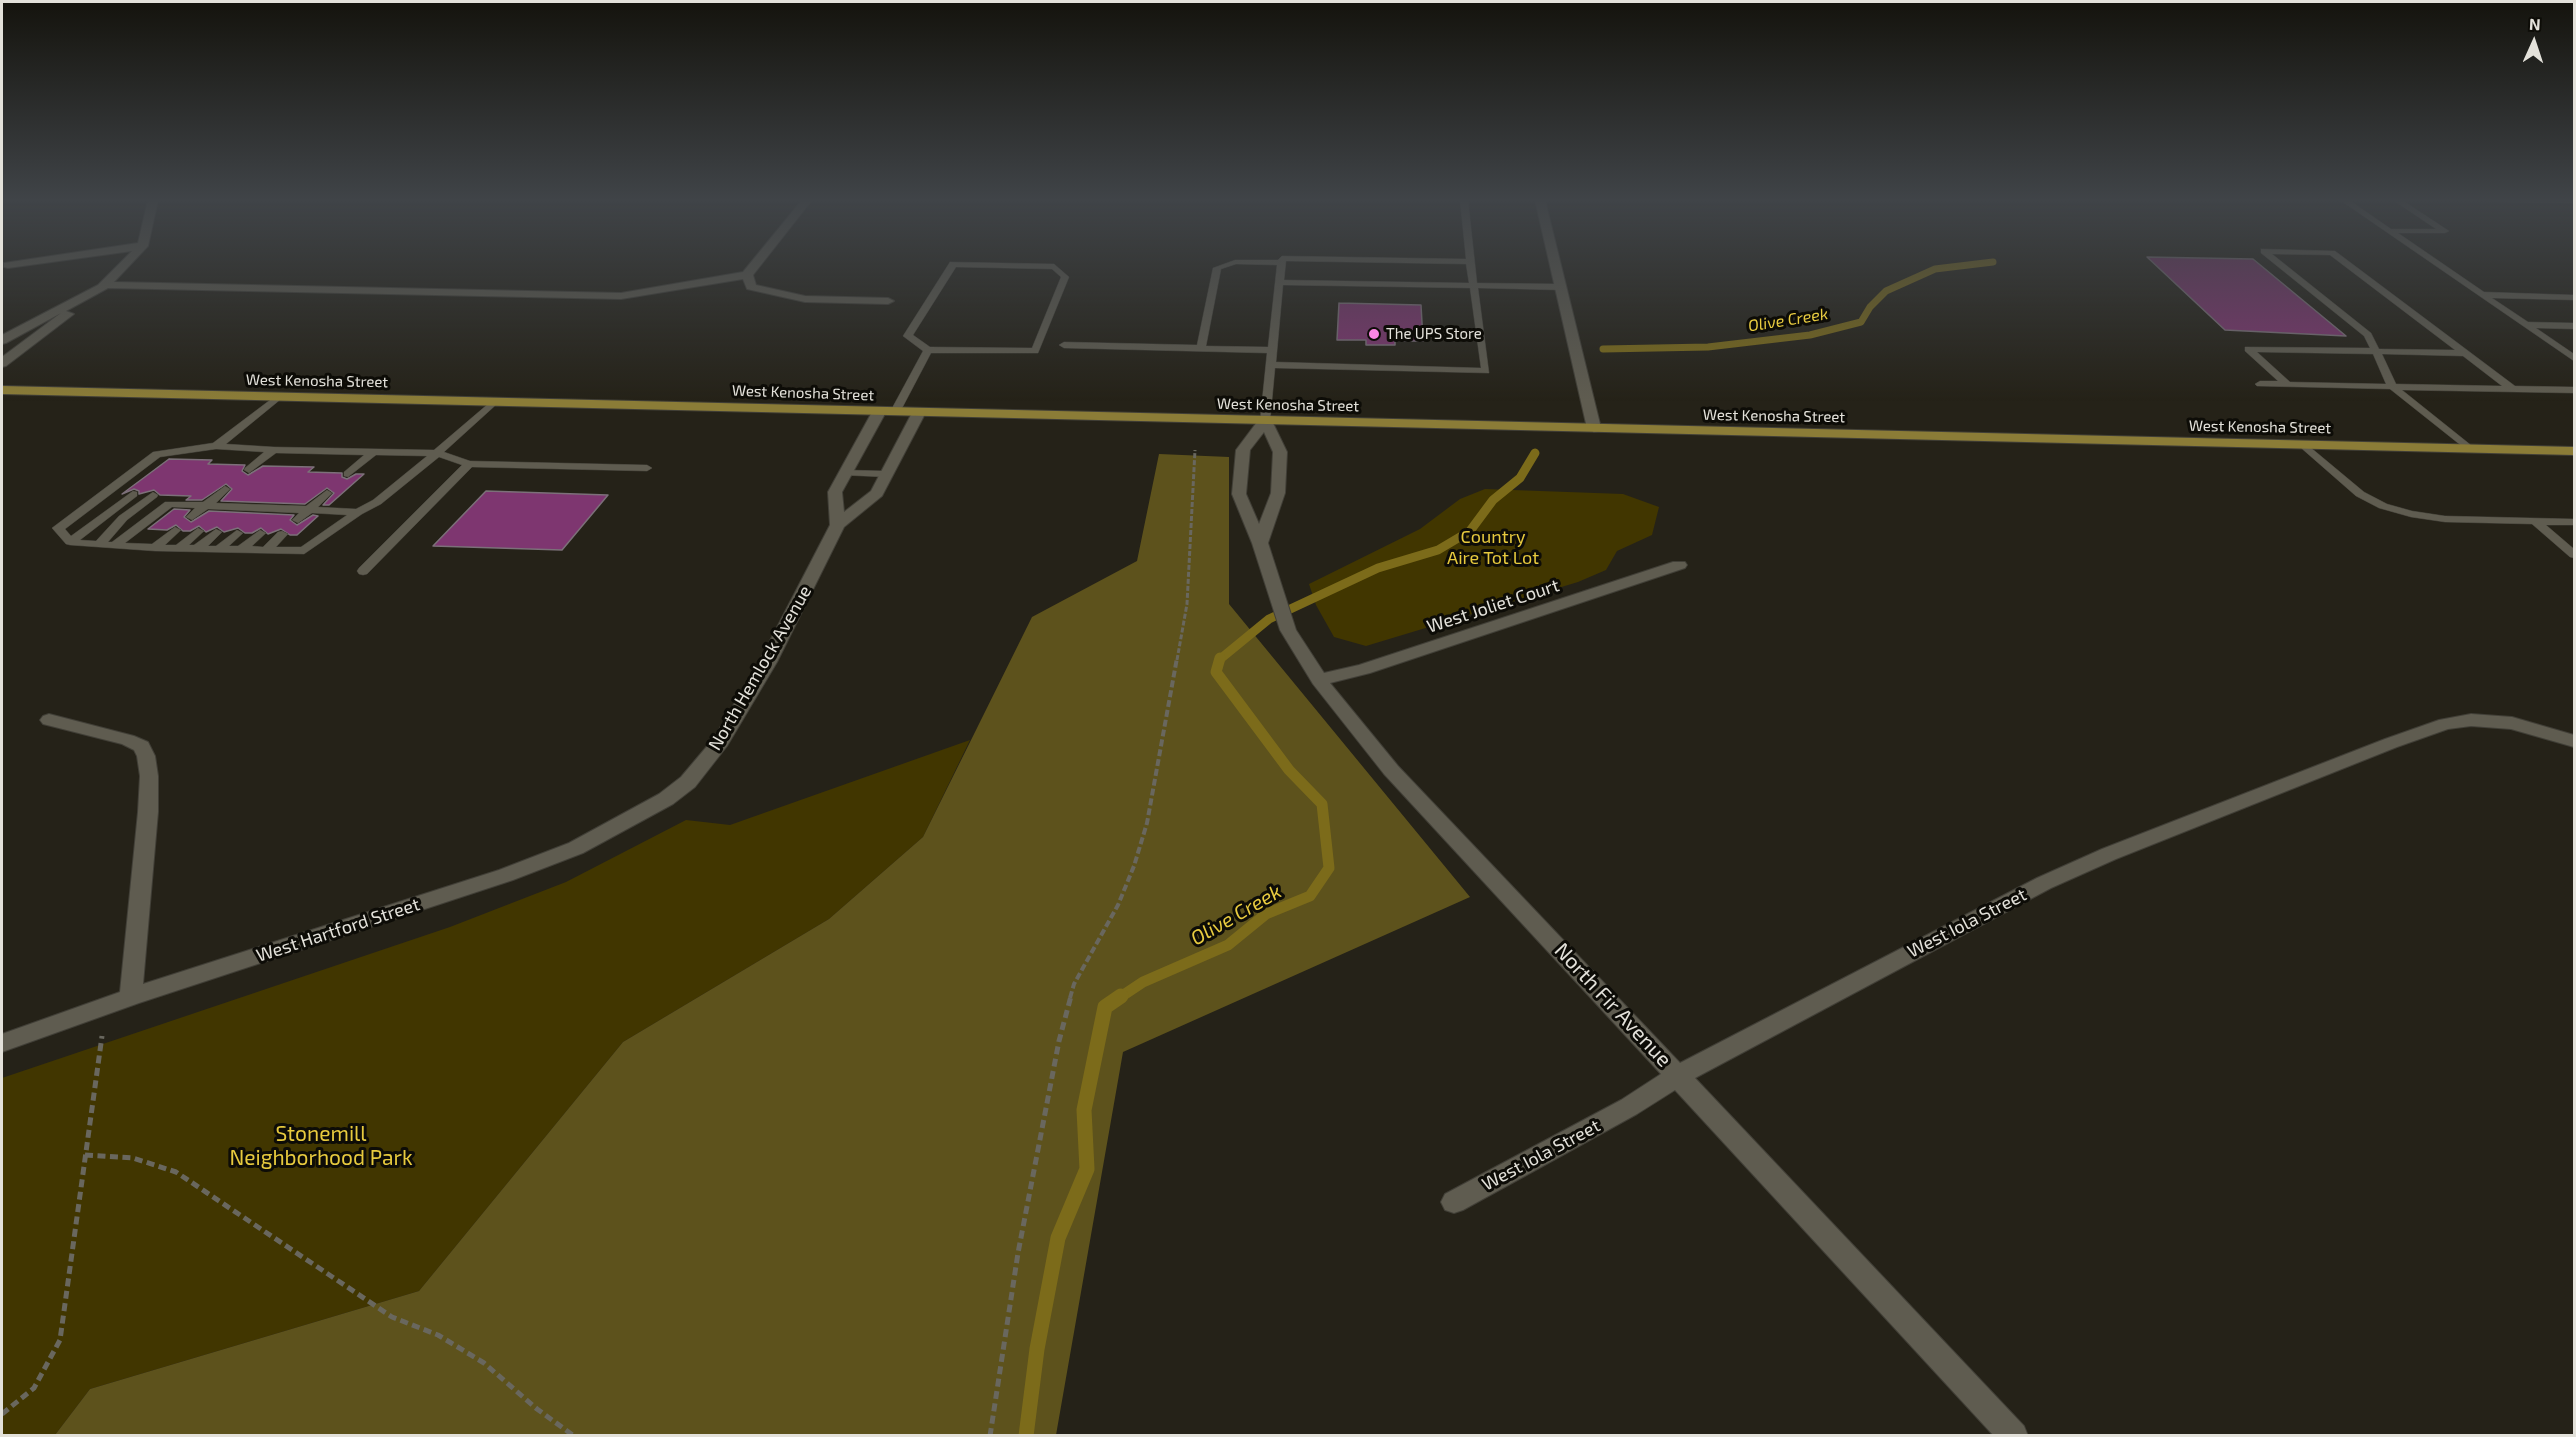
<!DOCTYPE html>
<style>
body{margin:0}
#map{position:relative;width:2576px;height:1437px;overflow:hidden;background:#252218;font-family:"Exo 2",sans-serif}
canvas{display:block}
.frame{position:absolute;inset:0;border:3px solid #e3e1da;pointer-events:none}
.north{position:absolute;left:2504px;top:12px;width:60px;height:60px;-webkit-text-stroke:4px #0d0c07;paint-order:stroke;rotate:3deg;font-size:16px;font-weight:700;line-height:24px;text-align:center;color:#e3e1da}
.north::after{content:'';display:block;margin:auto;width:21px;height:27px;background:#e3e1da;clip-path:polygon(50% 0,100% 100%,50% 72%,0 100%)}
</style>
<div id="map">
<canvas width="2576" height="1437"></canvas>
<div class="frame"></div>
<div class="north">N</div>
</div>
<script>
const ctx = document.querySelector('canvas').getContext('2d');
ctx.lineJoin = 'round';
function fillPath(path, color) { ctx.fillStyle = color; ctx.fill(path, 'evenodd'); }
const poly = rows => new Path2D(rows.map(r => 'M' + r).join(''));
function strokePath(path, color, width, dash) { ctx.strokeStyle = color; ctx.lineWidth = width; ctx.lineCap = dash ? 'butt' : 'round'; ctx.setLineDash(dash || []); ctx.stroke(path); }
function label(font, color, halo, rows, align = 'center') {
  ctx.font = font + ' "Exo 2",sans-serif'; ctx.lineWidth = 6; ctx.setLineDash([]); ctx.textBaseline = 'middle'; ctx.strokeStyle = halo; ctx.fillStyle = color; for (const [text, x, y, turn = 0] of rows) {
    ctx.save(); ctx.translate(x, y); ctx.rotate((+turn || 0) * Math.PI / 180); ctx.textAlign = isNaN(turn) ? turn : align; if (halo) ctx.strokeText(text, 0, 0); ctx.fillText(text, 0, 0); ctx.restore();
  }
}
const green = poly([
 [1485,489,1623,494,1659,507,1652,535,1617,551,1606,570,1578,582,1366,646,1334,637,1316,605,1309,584,1420,529,1460,499],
 [970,740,923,837,829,919,623,1042,419,1291,90,1389,55,1435,2,1435,2,1078,450,927,566,882,686,820,730,825]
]);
const forest = poly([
 [1159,454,1229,457,1229,604,1470,897,1123,1052,1056,1435,55,1435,90,1389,419,1291,623,1042,829,919,923,837,1032,617,1137,561]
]);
const streamFar3 = poly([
 [1603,349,1708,347,1810,335,1861,322,1870,307,1886,291,1935,269,1993,262]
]);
const streamFar2 = poly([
 [1219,660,1269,619,1378,568,1438,550,1470,531,1493,500,1520,478,1535,453]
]);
const streamFar1 = poly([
 [1119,998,1143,982,1228,945,1266,914,1310,896,1329,868,1322,804,1289,770,1216,672,1220,658]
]);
const stream = poly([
 [1026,1436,1037,1349,1058,1238,1087,1169,1084,1110,1105,1007,1121,996]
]);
const building = poly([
 [2147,257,2253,259,2346,336,2225,330,2147,257],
 [1339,303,1421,305,1423,341,1395,341,1395,345,1366,345,1366,340,1337,340,1339,303],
 [169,459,212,460,208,464,245,465,242,471,248,475,263,466,314,467,308,472,342,473,342,477,347,479,356,474,364,474,329,505,323,505,334,493,327,488,305,504,221,501,232,489,226,484,202,500,186,500,191,496,160,495,154,490,139,494,139,491,134,489,122,494,169,459],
 [486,491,608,495,562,550,433,546,486,491],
 [174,509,190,510,184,517,191,522,209,511,294,515,290,520,297,525,313,515,318,516,297,535,290,535,281,529,268,534,261,528,252,533,245,533,238,528,224,532,217,527,206,532,199,526,190,531,183,531,176,525,167,530,148,529,174,509]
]);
const pathFar2 = poly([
 [1177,660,1187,604,1195,450]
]);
const pathFar1 = poly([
 [1070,998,1074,984,1118,905,1134,866,1147,823,1177,658]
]);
const path = poly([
 [85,1155,133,1158,176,1172,392,1317,438,1335,484,1363,537,1409,574,1436],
 [2,1414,34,1388,60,1340,102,1036],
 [990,1436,1018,1253,1059,1041,1071,996]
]);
const lane = poly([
 [1460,200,1468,200,1477,283,1561,284,1565,287,1561,290,1478,288,1489,373,1275,368,1270,421,1265,424,1260,421,1267,353,1064,348,1059,345,1064,342,1197,345,1213,268,1235,260,1278,260,1282,256,1466,259,1460,200],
 [1286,261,1466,264,1469,283,1284,280,1286,261],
 [1236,264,1277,265,1268,347,1206,346,1221,269,1236,264],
 [1283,285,1470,288,1481,368,1276,362,1283,285],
 [2340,200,2349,200,2391,229,2436,229,2393,200,2402,200,2449,231,2445,233,2398,233,2484,292,2574,295,2574,300,2492,298,2528,322,2574,323,2574,329,2536,328,2574,354,2574,361,2340,200],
 [2487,200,2574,200,2574,203,2491,202,2487,200],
 [2261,249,2335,251,2515,386,2574,387,2574,393,2402,390,2472,446,2473,448,2468,451,2390,389,2257,386,2255,384,2260,381,2278,381,2245,351,2245,347,2370,348,2364,336,2261,253,2261,249],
 [2272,254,2330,255,2455,350,2379,349,2371,333,2272,254],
 [2257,352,2373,354,2386,384,2290,382,2257,352],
 [2382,354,2463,356,2502,386,2396,384,2382,354],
 [950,262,1054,264,1069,277,1038,353,931,353,900,412,895,415,891,414,890,412,923,351,903,336,950,262],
 [956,267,1052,269,1061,277,1032,348,930,347,913,335,956,267],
 [278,394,283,397,281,399,226,444,274,447,434,450,495,398,498,399,498,403,444,452,470,461,647,465,652,468,647,471,472,467,367,574,363,575,359,574,357,571,359,568,462,465,439,457,381,504,362,514,304,554,155,551,70,545,66,544,52,528,153,452,213,443,278,394],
 [216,449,264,452,245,468,244,470,249,473,276,453,364,455,344,472,344,476,348,477,376,455,427,456,373,500,356,509,318,507,332,493,327,490,306,506,216,503,230,489,225,486,203,502,165,502,112,542,108,542,127,520,157,497,158,495,153,492,119,516,96,541,80,540,137,496,137,492,133,491,71,536,65,529,160,457,216,449],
 [172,507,195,508,186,517,192,520,208,509,299,513,292,520,298,523,312,513,347,515,301,547,276,547,288,534,282,531,278,532,263,547,252,546,266,533,260,530,238,546,229,546,243,533,237,530,216,546,208,546,222,532,216,529,194,545,189,545,204,531,198,528,176,545,165,545,181,530,175,527,152,544,125,543,172,507],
 [2304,442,2364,492,2387,504,2412,511,2445,516,2574,519,2574,525,2546,525,2574,549,2574,558,2570,557,2532,524,2445,522,2411,517,2379,508,2356,496,2300,447,2299,445,2304,442],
 [845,470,886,471,891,474,886,477,841,475,840,473,845,470]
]);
const street = poly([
 [148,200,158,200,148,246,114,282,621,293,743,272,802,200,812,200,753,275,756,285,805,296,888,298,894,301,888,304,805,302,747,289,743,279,621,299,108,288,66,311,74,314,6,366,2,367,2,357,61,313,6,343,2,344,2,335,98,285,132,251,8,268,4,267,4,263,138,243,148,200],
 [1535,200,1545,200,1601,428,1599,431,1594,432,1587,428,1535,200],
 [879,408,886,412,842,492,844,512,871,491,914,409,924,409,926,412,882,496,844,527,777,662,727,746,695,787,673,804,583,853,513,880,139,1003,2,1052,2,1034,120,992,138,812,140,776,137,756,134,750,122,744,43,724,40,720,43,716,49,714,134,736,148,742,155,756,158,776,158,812,143,984,499,870,569,843,659,794,681,777,714,738,759,662,830,525,828,492,872,412,879,408],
 [1265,417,1272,421,1287,452,1285,493,1268,543,1296,630,1324,673,1359,665,1673,562,1685,562,1687,565,1685,568,1370,673,1330,683,1398,766,1680,1063,2037,878,2102,849,2385,739,2439,720,2471,714,2512,717,2574,735,2574,747,2511,729,2471,726,2448,729,2397,747,2116,859,2051,888,1695,1078,2024,1426,2028,1436,1994,1436,1675,1090,1637,1114,1463,1210,1454,1213,1445,1210,1441,1202,1445,1194,1621,1100,1661,1074,1384,774,1313,684,1280,630,1252,543,1232,494,1236,450,1260,418,1265,417],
 [1264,432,1273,452,1271,493,1259,524,1246,494,1250,450,1264,432]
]);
const primary = poly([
 [2,386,2574,447,2574,455,2,394,2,386]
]);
const markers = [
 [1374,334,6,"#fc86e4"]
];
const farPoinames = [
 ["The UPS Store",1386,334]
];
const farStreetnames = [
 ["West Kenosha Street",317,381,1],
 ["West Kenosha Street",803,393,2],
 ["West Kenosha Street",1288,405,1],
 ["West Kenosha Street",1774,416,1],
 ["West Kenosha Street",2260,427,1]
];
const farWaternames = [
 ["Olive Creek",1788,320,-9]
];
const parkNames = [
 ["Country",1493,537],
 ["Aire Tot Lot",1493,558]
];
const streetNames = [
 ["West Joliet Court",1493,606,-18],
 ["North Hemlock Avenue",760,668,-60],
 ["West Iola Street",1967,923,-27],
 ["West Hartford Street",338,930,-18],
 ["West Iola Street",1541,1155,-28]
];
const waterNames = [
 ["Olive Creek",1236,915,-30]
];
const nearStreetnames = [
 ["North Fir Avenue",1613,1005,47]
];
const nearParknames = [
 ["Stonemill",321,1134],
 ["Neighborhood Park",321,1158]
];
fillPath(green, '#413600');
fillPath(forest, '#5d521c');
strokePath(streamFar3, '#7c6b1a', 7);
strokePath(streamFar2, '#7c6b1a', 9);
strokePath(streamFar1, '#7c6b1a', 11);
strokePath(stream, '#7c6b1a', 15);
fillPath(building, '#7e3670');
strokePath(building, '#7c7079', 1.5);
strokePath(lane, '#413f37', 1);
strokePath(street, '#413f37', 2);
strokePath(primary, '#413f37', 2);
strokePath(pathFar2, '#69675e', 3, [5, 2]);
strokePath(pathFar1, '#69675e', 4, [7, 3]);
strokePath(path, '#69675e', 5, [8, 4.5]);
fillPath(lane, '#5f5c50');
fillPath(street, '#5f5c50');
fillPath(primary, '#8b7c37');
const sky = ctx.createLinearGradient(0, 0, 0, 401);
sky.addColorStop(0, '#14130d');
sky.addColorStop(0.5, '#404448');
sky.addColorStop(1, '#40444800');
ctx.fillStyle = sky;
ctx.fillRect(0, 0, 2576, 401);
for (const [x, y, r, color] of markers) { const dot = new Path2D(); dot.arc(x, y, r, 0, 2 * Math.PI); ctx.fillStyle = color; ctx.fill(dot); strokePath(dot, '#0d0c07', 2); }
label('15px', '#e3e1da', '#0d0c07', farPoinames, 'left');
label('15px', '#e3e1da', '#0d0c07', farStreetnames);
label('italic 16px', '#e8cb40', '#0d0c07', farWaternames);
label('18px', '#e7ca3e', '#0d0c07', parkNames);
label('18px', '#e3e1da', '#0d0c07', streetNames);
label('italic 20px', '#e8cb40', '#0d0c07', waterNames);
label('21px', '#e3e1da', '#0d0c07', nearStreetnames);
label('21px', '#e7ca3e', '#0d0c07', nearParknames);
</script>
